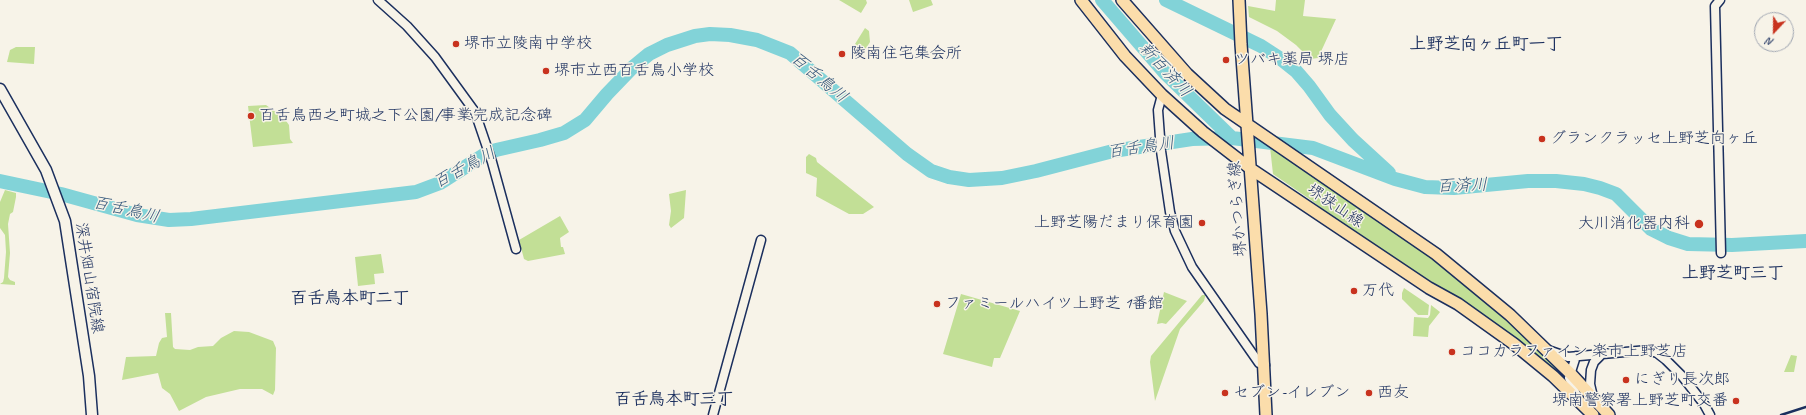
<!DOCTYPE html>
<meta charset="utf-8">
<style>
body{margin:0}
#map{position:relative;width:1806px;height:415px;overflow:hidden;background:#f7f3e8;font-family:Caveat,sans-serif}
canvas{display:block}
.north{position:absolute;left:1754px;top:12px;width:40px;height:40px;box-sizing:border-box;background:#f7f3e8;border:1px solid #9fa5b1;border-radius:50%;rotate:202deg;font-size:11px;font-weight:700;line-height:16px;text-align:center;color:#1b2f5e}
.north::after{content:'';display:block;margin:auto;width:14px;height:18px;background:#c8321e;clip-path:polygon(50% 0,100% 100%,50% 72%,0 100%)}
</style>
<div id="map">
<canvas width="1806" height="415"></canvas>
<div class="north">N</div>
</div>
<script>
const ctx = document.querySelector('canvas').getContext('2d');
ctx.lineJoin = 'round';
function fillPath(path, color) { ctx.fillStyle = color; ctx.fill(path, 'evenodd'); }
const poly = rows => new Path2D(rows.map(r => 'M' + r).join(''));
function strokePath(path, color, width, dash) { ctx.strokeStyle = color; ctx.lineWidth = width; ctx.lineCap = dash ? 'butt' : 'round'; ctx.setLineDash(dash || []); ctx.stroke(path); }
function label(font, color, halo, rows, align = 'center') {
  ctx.font = font + ' Caveat,"Klee One",sans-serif'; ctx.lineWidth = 3; ctx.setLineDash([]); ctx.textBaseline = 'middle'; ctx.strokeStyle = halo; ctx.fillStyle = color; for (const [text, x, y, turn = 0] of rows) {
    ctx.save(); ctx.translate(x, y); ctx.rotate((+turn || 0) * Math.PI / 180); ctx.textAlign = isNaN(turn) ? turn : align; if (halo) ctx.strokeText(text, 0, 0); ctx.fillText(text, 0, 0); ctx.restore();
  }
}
const green = poly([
 [839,0,866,0,867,3,861,13],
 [909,0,931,0,933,5,913,12],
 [1276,0,1305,0,1303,16,1336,19,1318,58,1310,59,1296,45,1277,31,1249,17,1248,6,1275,11],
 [865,28,869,31,870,42,865,50,855,44],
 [16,47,35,47,34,64,7,62,10,50],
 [266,105,284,118,289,125,290,139,293,143,253,147,248,106],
 [1270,147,1430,255,1482,296,1567,375,1556,372,1463,302,1340,224,1311,200,1273,174],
 [809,154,816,158,817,162,874,207,863,214,849,214,816,196,817,178,806,173,806,157],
 [5,190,16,193,16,197,13,212,10,214,8,224,10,253,8,277,10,280,15,282,15,285,0,284,3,282,4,278,6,252,5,235,0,228,0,202],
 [686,190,684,218,671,228,669,225,671,211,669,194],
 [560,216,569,232,560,238,561,247,563,247,565,254,528,261,524,259,519,240],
 [381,254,384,273,374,274,375,284,358,286,355,257],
 [1404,288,1429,305,1428,315,1418,315,1402,299,1402,293],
 [1164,292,1187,301,1166,324,1162,323,1157,324],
 [961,294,1020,311,1000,358,994,358,992,367,943,354],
 [1202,295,1205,295,1205,297,1204,301,1180,329,1155,401,1150,362,1151,356],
 [1431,305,1440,312,1429,326,1428,337,1413,336,1414,317,1428,318,1430,315],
 [165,313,171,313,173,347,175,349,190,350,198,347,213,346,221,338,234,331,249,332,273,341,276,348,275,390,273,395,262,389,240,389,206,397,179,411,170,394,162,388,158,373,122,380,126,357,156,356,159,343,162,338,167,337],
 [1791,355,1797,356,1794,372,1784,372]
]);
const river = poly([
 [1102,0,1165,73,1232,138],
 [1166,0,1261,46,1281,59,1296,71,1309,86,1330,115,1353,140,1389,173],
 [0,181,61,194,137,215,169,220,191,219,416,192,440,183,484,155,496,150,540,140,564,133,585,120,607,94,632,68,649,54,667,45,695,36,710,34,730,35,757,40,790,53,907,154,931,171,949,177,969,180,1002,178,1036,171,1113,151,1192,139,1232,138,1313,148,1395,179,1425,187,1454,188,1528,181,1556,181,1584,184,1600,188,1616,194,1651,229,1669,238,1688,244,1732,245,1806,241]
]);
const tertiary = poly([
 [378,0,407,26,435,57,475,112,492,162,516,249],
 [1720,0,1715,6,1721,253],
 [1162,95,1158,110,1161,151,1170,212,1175,231,1192,267,1259,363,1265,365],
 [1548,350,1568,357,1648,350,1657,353,1666,360,1682,376,1704,404,1710,415],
 [1576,356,1569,378,1577,396],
 [1593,397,1590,384,1591,370,1594,362,1603,353],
 [713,415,761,240]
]);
const secondary = poly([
 [0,89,46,170,65,221,89,376,92,415]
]);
const primary = poly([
 [1081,0,1125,56,1162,95,1203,132,1251,169,1429,288,1458,304,1514,344,1553,376,1593,415],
 [1122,0,1187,74,1225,109,1436,254,1510,315,1571,374,1609,415],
 [1239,0,1241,44,1261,314,1266,415]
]);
const rail = poly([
 [1781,415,1806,407]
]);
const markers = [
 [456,44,4,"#c8321e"],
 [842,54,4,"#c8321e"],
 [1226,60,4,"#c8321e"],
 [546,71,4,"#c8321e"],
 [251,116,4,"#c8321e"],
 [1542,139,4,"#c8321e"],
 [1202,223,4,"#c8321e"],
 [1699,224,5,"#c8321e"],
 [1354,291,4,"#c8321e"],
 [937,304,4,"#c8321e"],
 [1452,352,4,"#c8321e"],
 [1626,380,4,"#c8321e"],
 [1225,393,4,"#c8321e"],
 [1369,393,4,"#c8321e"],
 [1736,401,4,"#c8321e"]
];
const poiNames = [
 ["堺市立陵南中学校",464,44],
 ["陵南住宅集会所",850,54],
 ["ツバキ薬局 堺店",1234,60],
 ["堺市立西百舌鳥小学校",554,71],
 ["百舌鳥西之町城之下公園/事業完成記念碑",259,116],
 ["グランクラッセ上野芝向ヶ丘",1550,139],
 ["上野芝陽だまり保育園",1194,223,"right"],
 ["大川消化器内科",1690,224,"right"],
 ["万代",1362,291],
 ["ファミールハイツ上野芝 1番館",945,304],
 ["ココカラファイン 楽市上野芝店",1460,352],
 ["にぎり長次郎",1634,380],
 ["セブン-イレブン",1233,393],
 ["西友",1377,393],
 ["堺南警察署上野芝町交番",1728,401,"right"]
];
const streetNames = [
 ["堺狭山線",1335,206,34],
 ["堺かつらぎ線",1238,209,-94],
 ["深井畑山宿院線",89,278,81]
];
const neighbourhoodNames = [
 ["上野芝向ヶ丘町一丁",1486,45],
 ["上野芝町三丁",1733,274],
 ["百舌鳥本町二丁",350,299],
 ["百舌鳥本町三丁",674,400]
];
const waterNames = [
 ["新百済川",1165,70,47],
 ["百舌鳥川",819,78,40],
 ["百舌鳥川",1141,148,-8],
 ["百舌鳥川",465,168,-28],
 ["百済川",1462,186,-2],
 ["百舌鳥川",126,210,13]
];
fillPath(green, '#c2df96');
strokePath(river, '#82d3d8', 14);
strokePath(tertiary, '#1b2f5e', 11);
strokePath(secondary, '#1b2f5e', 13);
strokePath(primary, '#1b2f5e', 14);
strokePath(tertiary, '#f7f3e8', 8);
strokePath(secondary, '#f7f3e8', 10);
strokePath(primary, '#fbddab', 11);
strokePath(rail, '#1b2f5e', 2.5);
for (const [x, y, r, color] of markers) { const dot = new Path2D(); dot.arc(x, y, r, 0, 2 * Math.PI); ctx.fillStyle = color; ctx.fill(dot); strokePath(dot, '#f7f3e8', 1.5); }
label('16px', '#1b2f5e', '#f7f3e8', poiNames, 'left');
label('16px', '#1b2f5e', '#f7f3e8', streetNames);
label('bold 17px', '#1b2f5e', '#f7f3e8', neighbourhoodNames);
label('italic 17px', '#35587c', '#f7f3e8', waterNames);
</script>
